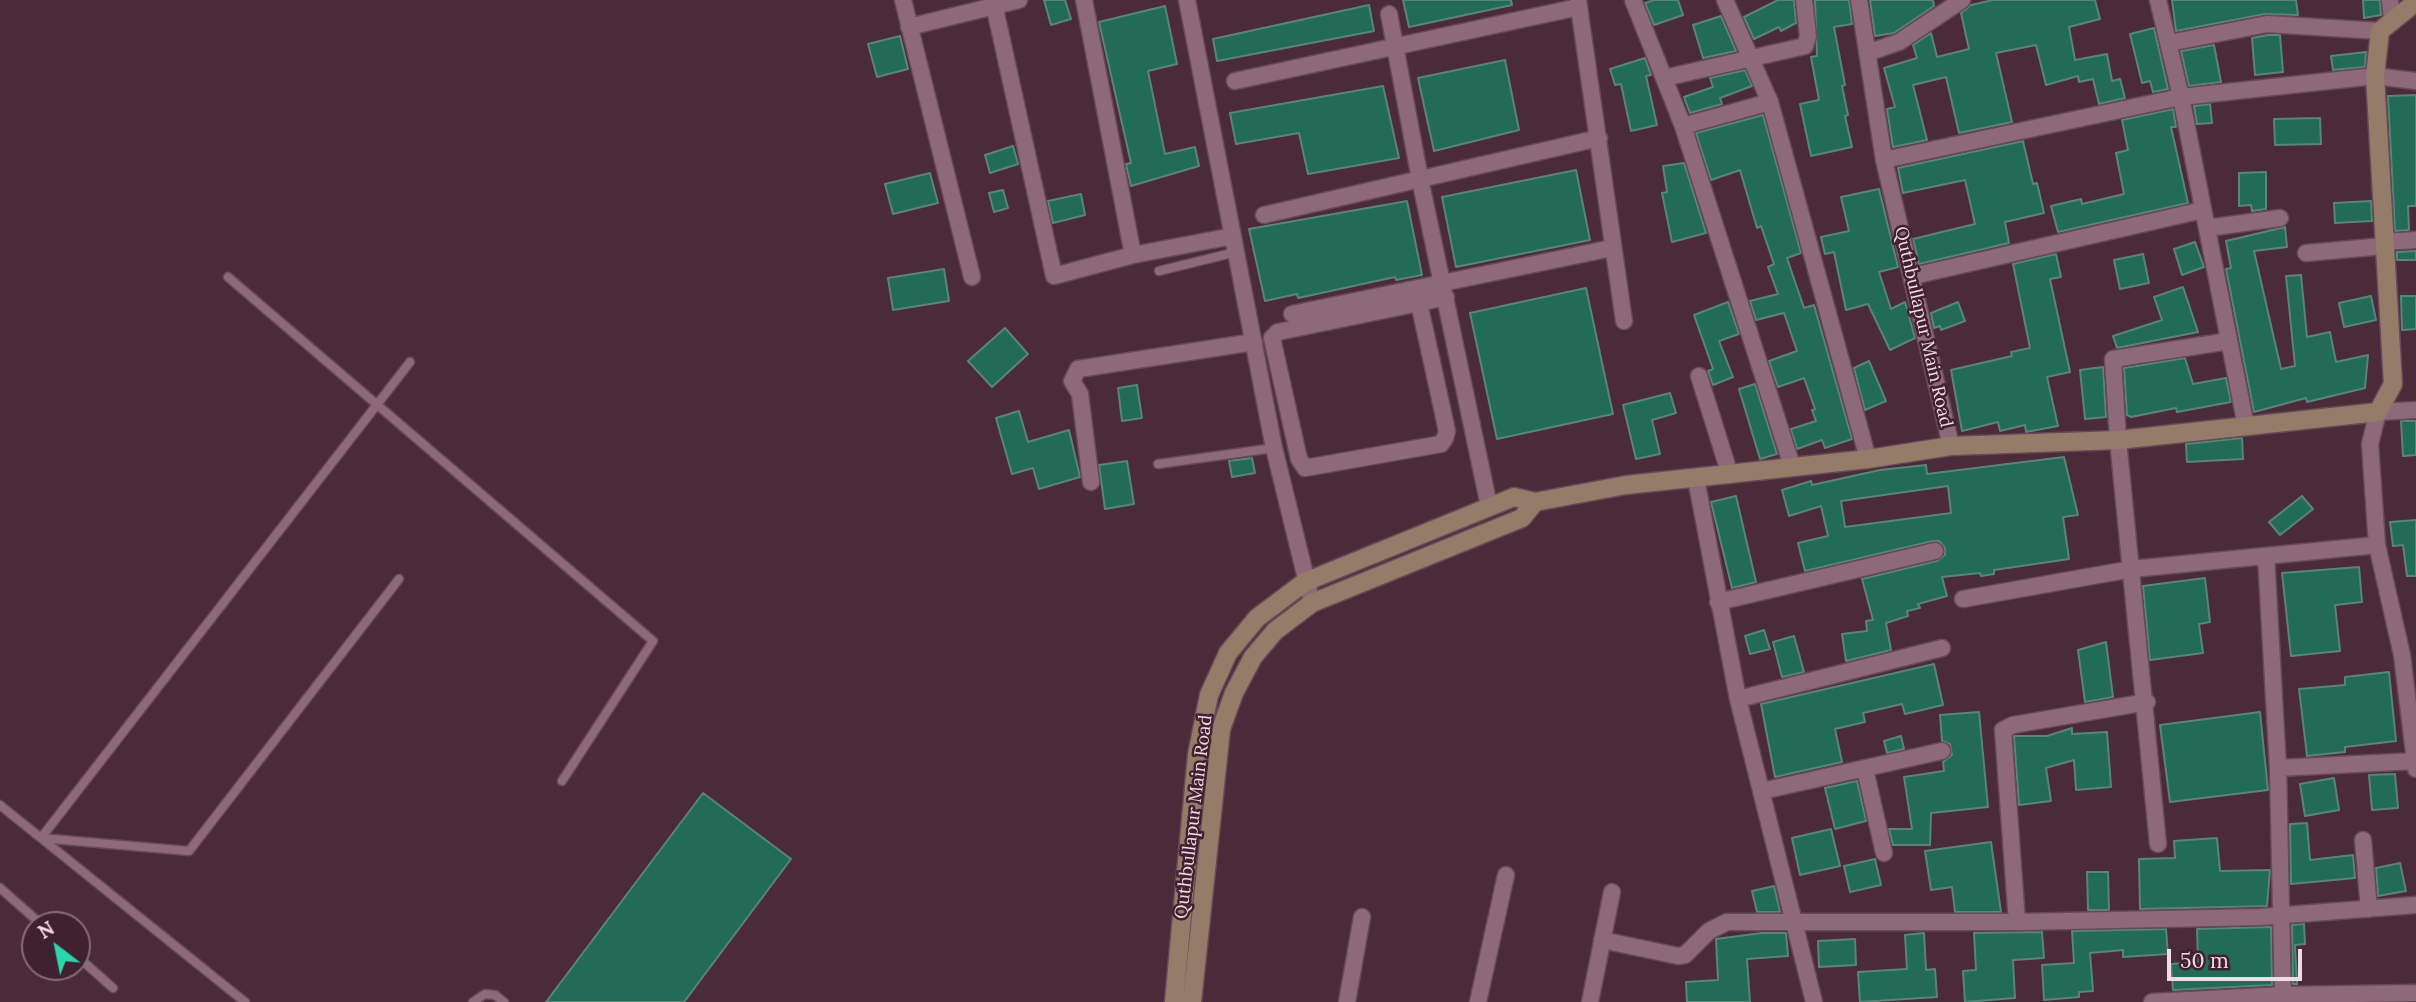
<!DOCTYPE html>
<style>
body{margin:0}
#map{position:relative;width:2416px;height:1002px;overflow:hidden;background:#4b2b39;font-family:Lora,serif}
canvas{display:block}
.north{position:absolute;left:21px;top:911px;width:70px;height:70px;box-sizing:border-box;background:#40212f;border:2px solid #876b77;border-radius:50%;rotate:328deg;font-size:19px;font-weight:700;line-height:28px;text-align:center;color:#f1dbe4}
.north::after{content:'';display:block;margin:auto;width:24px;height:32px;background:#2cd5ab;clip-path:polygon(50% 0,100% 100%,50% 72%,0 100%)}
.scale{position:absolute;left:2167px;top:949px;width:135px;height:32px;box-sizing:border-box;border:4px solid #f1dbe4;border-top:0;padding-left:9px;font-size:21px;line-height:24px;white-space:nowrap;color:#f1dbe4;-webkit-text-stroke:5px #40212f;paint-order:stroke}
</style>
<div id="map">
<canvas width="2416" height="1002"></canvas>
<div class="north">N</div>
<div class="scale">50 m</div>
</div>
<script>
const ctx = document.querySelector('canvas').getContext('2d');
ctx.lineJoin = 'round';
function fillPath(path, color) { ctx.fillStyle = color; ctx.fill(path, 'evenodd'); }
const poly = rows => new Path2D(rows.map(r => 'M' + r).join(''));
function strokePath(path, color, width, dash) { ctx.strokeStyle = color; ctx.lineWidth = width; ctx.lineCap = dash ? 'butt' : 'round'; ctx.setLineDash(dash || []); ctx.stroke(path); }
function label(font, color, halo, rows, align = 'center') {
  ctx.font = font + ' Lora,serif'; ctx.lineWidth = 5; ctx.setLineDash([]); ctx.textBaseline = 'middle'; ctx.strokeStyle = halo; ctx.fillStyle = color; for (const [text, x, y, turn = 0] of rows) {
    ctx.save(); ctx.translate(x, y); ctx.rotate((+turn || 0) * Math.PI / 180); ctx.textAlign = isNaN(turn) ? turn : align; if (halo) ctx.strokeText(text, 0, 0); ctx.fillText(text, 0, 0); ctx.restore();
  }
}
const building = poly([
 [1044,0,1065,0,1071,19,1051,25,1044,0],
 [1403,0,1511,0,1512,5,1409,27,1403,0],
 [1654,0,1678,0,1683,15,1654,25,1645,3,1654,0],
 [1778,0,1794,0,1796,23,1781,31,1779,27,1754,39,1744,17,1778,0],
 [1815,0,1849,0,1852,24,1834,27,1845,85,1842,86,1848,115,1845,116,1852,147,1811,156,1800,104,1819,100,1811,57,1817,56,1815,0],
 [1870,0,1933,0,1934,6,1894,33,1875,36,1870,0],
 [1993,0,2095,0,2100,19,2069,27,2075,60,2107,54,2112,81,2120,79,2125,98,2099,104,2093,79,2079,82,2078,76,2046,85,2036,45,1996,53,2012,122,1959,133,1946,77,1913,85,1927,140,1893,147,1887,109,1895,107,1884,68,1917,58,1913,45,1931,33,1937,57,1969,49,1961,13,1971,5,1993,0],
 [2172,0,2296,0,2298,15,2265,14,2176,31,2172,0],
 [2363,0,2380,0,2381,15,2364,18,2363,0],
 [1369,5,1374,31,1217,61,1213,39,1369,5],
 [1165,6,1177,64,1148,71,1165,154,1195,147,1199,166,1131,186,1126,164,1131,163,1099,22,1165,6],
 [1721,16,1736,51,1703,58,1693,25,1721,16],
 [2154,28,2168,89,2153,92,2150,81,2142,83,2130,34,2154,28],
 [2268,35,2280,35,2283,72,2255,75,2252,38,2268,35],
 [900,36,908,69,877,77,868,44,900,36],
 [2214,45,2221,82,2189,86,2181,51,2214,45],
 [2366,52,2365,67,2333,70,2331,56,2366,52],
 [1645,58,1651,75,1646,76,1657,125,1631,131,1621,84,1615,85,1610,69,1645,58],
 [1505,60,1519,130,1434,151,1418,78,1505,60],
 [1745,70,1752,86,1720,98,1722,104,1690,113,1684,97,1713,87,1710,78,1745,70],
 [1383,86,1399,158,1308,174,1299,133,1236,144,1230,113,1383,86],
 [2416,95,2416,206,2408,206,2409,230,2395,231,2388,96,2416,95],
 [2210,104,2212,123,2197,124,2194,106,2210,104],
 [2173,109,2176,127,2171,127,2188,203,2058,232,2051,206,2081,199,2082,204,2124,194,2116,153,2128,150,2122,120,2173,109],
 [1763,115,1801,253,1787,258,1804,308,1814,305,1852,439,1825,448,1822,440,1797,449,1791,429,1816,421,1812,410,1815,409,1804,378,1778,387,1769,361,1797,351,1784,313,1756,320,1750,301,1778,294,1768,267,1774,264,1761,226,1757,228,1740,170,1711,180,1696,133,1763,115],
 [2320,118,2321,144,2275,145,2274,119,2320,118],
 [2023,141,2033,184,2037,183,2044,213,2005,222,2009,243,1919,264,1913,239,1975,224,1965,180,1903,193,1898,168,2023,141],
 [1013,146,1018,164,990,173,985,155,1013,146],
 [1684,163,1706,233,1672,242,1662,193,1667,192,1663,166,1684,163],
 [1576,170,1590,240,1456,267,1442,197,1576,170],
 [2266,172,2266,209,2252,211,2251,205,2239,206,2239,173,2266,172],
 [930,173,938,203,893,214,885,184,930,173],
 [1879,189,1898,267,1879,272,1891,309,1905,302,1915,338,1890,350,1868,304,1846,310,1834,252,1825,254,1821,237,1849,231,1841,197,1879,189],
 [1003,190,1008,208,994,212,989,193,1003,190],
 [1081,194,1085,215,1053,223,1048,201,1081,194],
 [1407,201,1422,275,1396,280,1395,277,1298,298,1297,294,1265,301,1249,229,1407,201],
 [2371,201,2372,221,2335,223,2334,203,2371,201],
 [2285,227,2287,247,2254,251,2281,369,2295,366,2286,276,2301,275,2307,337,2330,332,2336,362,2368,355,2365,388,2307,402,2306,398,2254,412,2226,269,2231,268,2226,241,2285,227],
 [2195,242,2204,267,2182,275,2174,249,2195,242],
 [2416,251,2416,260,2397,260,2397,252,2416,251],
 [2056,254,2061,277,2050,279,2070,372,2047,377,2058,426,2026,432,2025,425,2000,431,1998,422,1962,431,1951,370,2012,356,2011,352,2030,348,2013,264,2056,254],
 [2143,254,2149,283,2120,289,2114,260,2143,254],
 [944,269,949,301,893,310,888,278,944,269],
 [2183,287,2198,332,2117,348,2113,336,2162,320,2154,297,2183,287],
 [1586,288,1613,414,1497,439,1470,313,1586,288],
 [2371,296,2376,320,2344,327,2339,303,2371,296],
 [2401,296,2416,296,2416,329,2402,330,2401,296],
 [1728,302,1739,334,1719,341,1733,377,1713,385,1708,371,1713,369,1694,315,1728,302],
 [1958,302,1965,321,1941,330,1940,326,1934,328,1931,313,1958,302],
 [1005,328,1028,354,992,387,968,361,1005,328],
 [2185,358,2193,384,2226,378,2231,402,2177,412,2176,408,2131,417,2127,415,2124,368,2185,358],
 [1869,361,1886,401,1865,410,1854,368,1869,361],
 [2103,367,2106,417,2085,419,2080,370,2103,367],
 [1755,384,1777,454,1760,459,1739,389,1755,384],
 [1137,385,1142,418,1122,421,1118,388,1137,385],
 [1670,393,1676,413,1652,420,1660,454,1636,459,1623,405,1670,393],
 [1019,411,1028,442,1069,430,1080,477,1039,489,1033,468,1012,474,996,418,1019,411],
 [2416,421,2416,455,2403,456,2401,421,2416,421],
 [2242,438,2243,459,2187,462,2186,444,2242,438],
 [2064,457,2078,515,2063,517,2069,559,1994,570,1994,574,1981,576,1980,573,1942,577,1947,596,1918,604,1920,608,1907,611,1908,616,1886,623,1891,650,1846,661,1842,634,1867,631,1866,621,1873,620,1862,579,1937,561,1945,555,1945,548,1939,541,1933,541,1805,571,1798,543,1828,536,1821,506,1789,516,1782,490,1811,481,1812,485,1880,470,1926,465,1927,474,2064,457],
 [1948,486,1951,513,1845,527,1841,501,1948,486],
 [1252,458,1255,473,1232,477,1229,461,1252,458],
 [1127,461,1134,504,1105,509,1099,465,1127,461],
 [1736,496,1756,582,1732,588,1711,502,1736,496],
 [2302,496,2313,509,2280,535,2269,522,2302,496],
 [2416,520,2416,576,2407,576,2403,545,2393,546,2390,522,2416,520],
 [2359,567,2362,602,2335,605,2340,651,2291,656,2282,573,2359,567],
 [2205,578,2210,622,2199,624,2203,653,2150,660,2143,586,2205,578],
 [1764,630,1770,649,1750,654,1745,636,1764,630],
 [1794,636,1804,672,1782,677,1773,642,1794,636],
 [2106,642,2113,697,2085,702,2078,650,2106,642],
 [1934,664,1943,705,1905,714,1902,704,1863,713,1865,722,1835,729,1842,762,1775,777,1761,704,1934,664],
 [2389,672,2396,741,2345,747,2345,752,2307,756,2299,689,2345,685,2345,677,2389,672],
 [1979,712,1988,807,1931,813,1930,845,1893,845,1889,829,1912,829,1904,777,1944,771,1943,762,1952,755,1950,744,1942,741,1940,715,1979,712],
 [2260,712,2268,790,2170,802,2160,725,2260,712],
 [2072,728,2072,734,2107,732,2111,787,2076,790,2074,760,2046,768,2051,801,2019,805,2014,736,2047,736,2072,728],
 [1901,736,1904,749,1887,753,1884,741,1901,736],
 [2395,774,2398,808,2372,810,2369,775,2395,774],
 [2334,778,2339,810,2305,816,2300,784,2334,778],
 [1857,781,1866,821,1835,829,1825,788,1857,781],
 [703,793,791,859,684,1002,546,1002,703,793],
 [2307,823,2310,860,2353,855,2355,878,2291,884,2290,824,2307,823],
 [1831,829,1840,866,1800,875,1792,838,1831,829],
 [2217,838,2220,871,2270,870,2267,906,2140,909,2139,859,2175,858,2174,841,2217,838],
 [1991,842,2001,912,1955,912,1952,887,1931,890,1925,851,1991,842],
 [1875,859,1881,885,1850,892,1844,866,1875,859],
 [2400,863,2406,891,2378,896,2376,868,2400,863],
 [2087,872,2108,872,2109,910,2088,910,2087,872],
 [1774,886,1780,912,1757,912,1752,891,1774,886],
 [2304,924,2305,944,2295,945,2297,984,2293,984,2292,925,2304,924],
 [2271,927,2272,985,2173,990,2171,964,2198,962,2197,929,2271,927],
 [2166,929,2168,954,2123,957,2123,950,2090,953,2093,991,2079,992,2079,997,2044,1000,2042,965,2074,963,2072,931,2166,929],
 [2042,932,2044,958,2013,960,2015,998,1965,1002,1963,971,1976,970,1974,933,2042,932],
 [1762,933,1786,933,1788,956,1747,959,1750,1002,1687,1002,1686,982,1718,980,1716,939,1762,933],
 [1924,933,1926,970,1935,969,1937,997,1860,1002,1858,972,1907,969,1905,935,1924,933],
 [1855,939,1856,965,1819,967,1818,941,1855,939]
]);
const service = poly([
 [1159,271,1236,252],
 [228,277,653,641,562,781],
 [1158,464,1274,448],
 [0,805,245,1002],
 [41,838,410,362],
 [41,838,189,851,399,579],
 [0,888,42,925],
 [77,956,113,988],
 [473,1002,485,994,495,995,504,1002]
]);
const minor = poly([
 [903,0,972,277],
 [993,0,1054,276,1133,255,1233,236],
 [1084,0,1133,255],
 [1187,0,1274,448,1312,603],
 [1578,0,1624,321],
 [1633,0,1683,126,1792,466],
 [1725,0,1770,102,1868,459],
 [1859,0,1884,160,1951,446],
 [2158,0,2181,97,2246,426],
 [2390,0,2392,18],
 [1389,14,1420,179,1489,506],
 [909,27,1019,0],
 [2169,43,2267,24,2380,31],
 [1867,53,1899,42,1962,0],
 [1664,78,1805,46,1808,36,1804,0],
 [1235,81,1579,7],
 [1683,126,1770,102],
 [1884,160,2181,97,2375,76,2416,81],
 [1264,215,1599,138],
 [2207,228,2280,218],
 [2384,242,2416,240],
 [2306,253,2384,246],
 [1913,276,2203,210],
 [1419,303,1447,431,1445,438,1441,444,1305,468,1299,459,1272,338,1278,332,1419,303,1432,300,1446,297],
 [1292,314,1612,248],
 [1699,376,1730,475],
 [2416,410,2378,412,2370,444,2377,545,2402,655,2416,769],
 [1696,479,1738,699,1814,1002],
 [1091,482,1080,394,1072,381,1078,369,1254,342],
 [2266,556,2278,768,2283,1002],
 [1963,599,2132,569,2377,545],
 [1718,602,1935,551],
 [1738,699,1942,648],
 [2278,768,2416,761],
 [1865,769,1884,853],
 [1762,791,1942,751],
 [2363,840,2369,909],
 [2158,844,2118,440,2113,359,2229,341],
 [2017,922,2003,730,2013,725,2147,702],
 [1602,940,1678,956,1685,955,1709,931,1727,922,2017,922,2260,917,2416,905],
 [1347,1002,1362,917],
 [1478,1002,1506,875],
 [1590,1002,1612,892],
 [2152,1002,2283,995,2416,993]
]);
const secondary = poly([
 [1174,1002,1197,755,1209,695,1228,653,1257,618,1305,582,1514,497,1535,502,1626,485,1868,459,1951,446,2118,440,2378,412,2393,384,2375,76,2380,31,2416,2],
 [1192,1002,1221,729,1234,693,1253,657,1275,631,1312,603,1522,518,1535,502]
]);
const streetNames = [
 ["Quthbullapur Main Road",1923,327,77],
 ["Quthbullapur Main Road",1194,817,-83]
];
fillPath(building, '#226b57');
strokePath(building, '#5a8576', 2);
strokePath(service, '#664a58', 11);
strokePath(minor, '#664a58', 19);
strokePath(secondary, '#664a58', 21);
strokePath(service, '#8e6979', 8);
strokePath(minor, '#8e6979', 16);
strokePath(secondary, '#957c69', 18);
label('18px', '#f1dbe4', '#40212f', streetNames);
</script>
